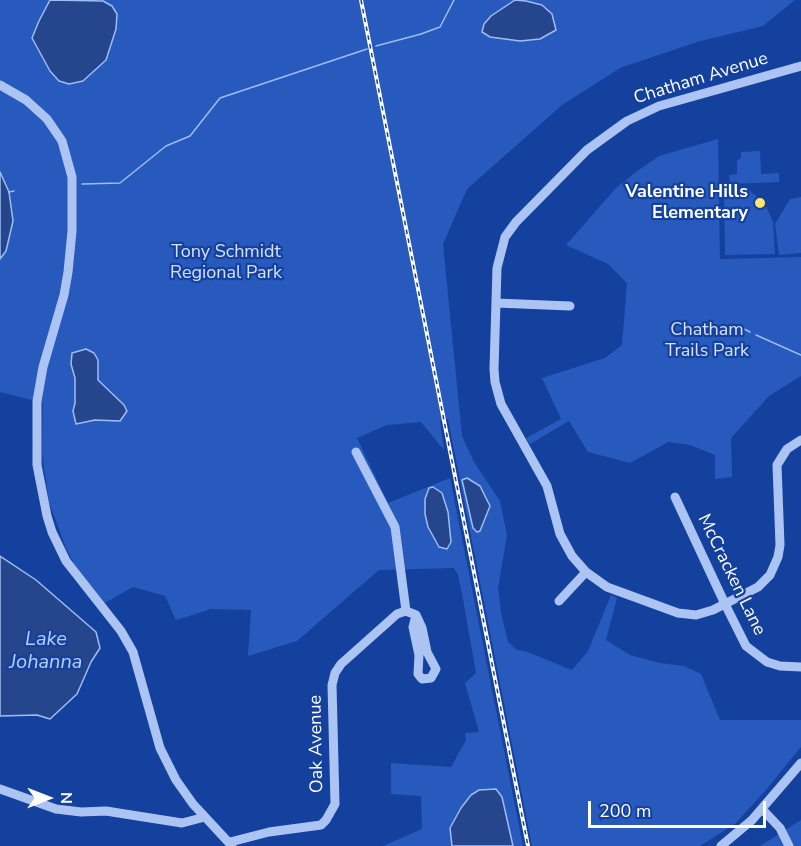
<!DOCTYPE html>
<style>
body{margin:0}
#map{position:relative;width:801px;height:846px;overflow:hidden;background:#14419e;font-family:"Nunito Sans",sans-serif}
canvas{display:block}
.north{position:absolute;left:18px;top:768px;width:60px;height:60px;-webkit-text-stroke:4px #14419e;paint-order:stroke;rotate:90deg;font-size:16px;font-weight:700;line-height:24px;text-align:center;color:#fff}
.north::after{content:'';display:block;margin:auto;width:21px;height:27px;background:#fff;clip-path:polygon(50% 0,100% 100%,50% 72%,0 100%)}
.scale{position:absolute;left:588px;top:801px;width:178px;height:27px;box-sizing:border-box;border:3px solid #fff;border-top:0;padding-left:8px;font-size:18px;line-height:21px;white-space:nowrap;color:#fff;-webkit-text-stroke:4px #14419e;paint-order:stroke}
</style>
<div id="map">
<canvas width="801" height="846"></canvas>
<div class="north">N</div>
<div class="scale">200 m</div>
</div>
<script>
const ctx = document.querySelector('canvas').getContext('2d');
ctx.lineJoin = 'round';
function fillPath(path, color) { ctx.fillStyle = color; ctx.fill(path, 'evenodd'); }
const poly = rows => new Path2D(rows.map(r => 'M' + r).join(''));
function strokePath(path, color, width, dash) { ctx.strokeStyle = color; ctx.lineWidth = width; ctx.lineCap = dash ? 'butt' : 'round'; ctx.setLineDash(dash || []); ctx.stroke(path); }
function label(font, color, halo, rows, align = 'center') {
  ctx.font = font + ' "Nunito Sans",sans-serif'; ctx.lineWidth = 4.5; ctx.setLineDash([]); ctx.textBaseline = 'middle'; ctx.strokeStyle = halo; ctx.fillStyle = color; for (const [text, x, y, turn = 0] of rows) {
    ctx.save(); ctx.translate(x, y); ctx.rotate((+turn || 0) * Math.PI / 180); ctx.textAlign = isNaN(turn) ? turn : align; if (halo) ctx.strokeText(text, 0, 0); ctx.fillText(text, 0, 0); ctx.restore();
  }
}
const green = poly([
 [0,0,795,0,763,26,697,42,620,68,562,105,467,189,443,244,462,436,474,462,500,501,507,535,498,588,501,613,508,642,517,650,525,651,572,670,588,651,611,595,617,598,606,640,630,655,660,663,684,666,701,674,720,720,801,720,801,747,765,791,736,823,700,846,532,846,448,419,440,421,444,450,421,422,387,425,357,438,388,503,450,478,523,846,513,846,508,828,471,795,461,808,450,828,452,846,383,846,422,829,421,796,391,794,391,763,451,767,466,740,465,733,479,732,465,683,476,673,463,599,458,575,454,568,379,570,297,641,248,656,251,610,211,609,176,620,165,596,133,587,105,603,74,564,66,548,49,502,42,453,43,403,0,392,0,259,6,251,9,192,0,172],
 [718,139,720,259,801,257,801,376,769,396,731,438,732,477,715,479,715,455,690,445,668,442,630,463,588,452,569,421,530,444,526,438,561,419,542,378,605,358,622,345,627,283,608,264,566,245,616,188,636,172,659,156],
 [760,151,761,174,779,173,779,182,730,184,729,175,737,174,737,161,741,158,741,152],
 [746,188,764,202,773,222,775,254,725,255,724,189],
 [801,197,801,253,779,255,775,224,790,199],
 [801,820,801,846,760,846]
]);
const water = poly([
 [50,0,103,1,112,6,117,14,116,29,106,60,83,81,69,84,59,81,50,71,32,38,39,21,50,0],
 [515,0,526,1,542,5,552,14,556,30,540,39,520,41,490,37,482,32,484,24,491,16,515,0],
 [0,172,9,192,13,221,6,251,0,259,0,172],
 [86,349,94,353,98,360,98,380,124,405,127,411,120,421,95,420,76,424,73,411,75,403,75,378,71,364,72,353,86,349],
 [467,478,480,486,490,506,480,531,477,532,473,528,462,480,467,478],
 [433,487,442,493,448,512,451,542,447,549,439,547,428,527,425,514,425,499,429,488,433,487],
 [0,556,36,580,96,632,100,648,91,662,77,694,50,719,37,715,0,716,0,556],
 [496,789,502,797,513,846,452,846,450,828,461,808,471,795,479,790,496,789]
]);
const stream = poly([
 [376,46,421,34,440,27,454,0],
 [82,184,120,183,166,146,190,136,220,98,367,49],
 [9,192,14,191],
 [742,328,750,332],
 [756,335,801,355]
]);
const minor = poly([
 [801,66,659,106,627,121,587,150,516,222,505,237,497,268,494,369,495,382,501,404,547,486,560,534,572,556,586,572,607,587,678,613,696,615,713,610,758,587,770,575,778,557,780,545,777,465,787,449,801,440],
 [0,85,26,100,47,119,62,141,72,177,72,231,68,272,64,295,43,367,37,401,37,465,47,516,52,532,66,561,121,631,133,652,160,748,176,780,193,804,232,846],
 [496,303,570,306],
 [356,452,395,527,406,611],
 [675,497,725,604,746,646,767,662,780,666,801,667],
 [559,601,586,572],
 [0,789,56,809,81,812,106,811,182,823,205,817],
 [762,809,780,828,789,846],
 [230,842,269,832,321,825,326,820,335,804,332,685,335,673,341,664,397,614,406,611,416,615,422,628,427,652,436,669,431,678,422,679,418,674,419,655,413,627,416,615],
 [721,846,752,820,801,763]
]);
const rail = poly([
 [361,0,528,846]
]);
const markers = [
 [760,203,6,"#ffe56e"]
];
const streetNames = [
 ["Chatham Avenue",701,79,-17],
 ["McCracken Lane",731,575,64],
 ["Oak Avenue",317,744,-91]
];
const poiNames = [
 ["Valentine Hills",748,193],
 ["Elementary",748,214]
];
const parkNames = [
 ["Tony Schmidt",226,253],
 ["Regional Park",226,274],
 ["Chatham",707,331],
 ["Trails Park",707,352]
];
const waterNames = [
 ["Lake",46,640],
 ["Johanna",46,663]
];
fillPath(green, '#275abc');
fillPath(water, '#25468d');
strokePath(water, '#9ebdf6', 1.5);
strokePath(stream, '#9ebdf6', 1.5);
strokePath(minor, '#acc4f4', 9);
strokePath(rail, '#fff', 4);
strokePath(rail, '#14419e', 1.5, [4.5]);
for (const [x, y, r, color] of markers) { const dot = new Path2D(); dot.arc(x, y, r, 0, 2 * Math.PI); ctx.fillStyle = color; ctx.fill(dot); strokePath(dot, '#14419e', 2); }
label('18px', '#fff', '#14419e', streetNames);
label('bold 18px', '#fff', '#14419e', poiNames, 'right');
label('18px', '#d4e2fd', '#14419e', parkNames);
label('italic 20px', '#b9cffa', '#14419e', waterNames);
</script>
